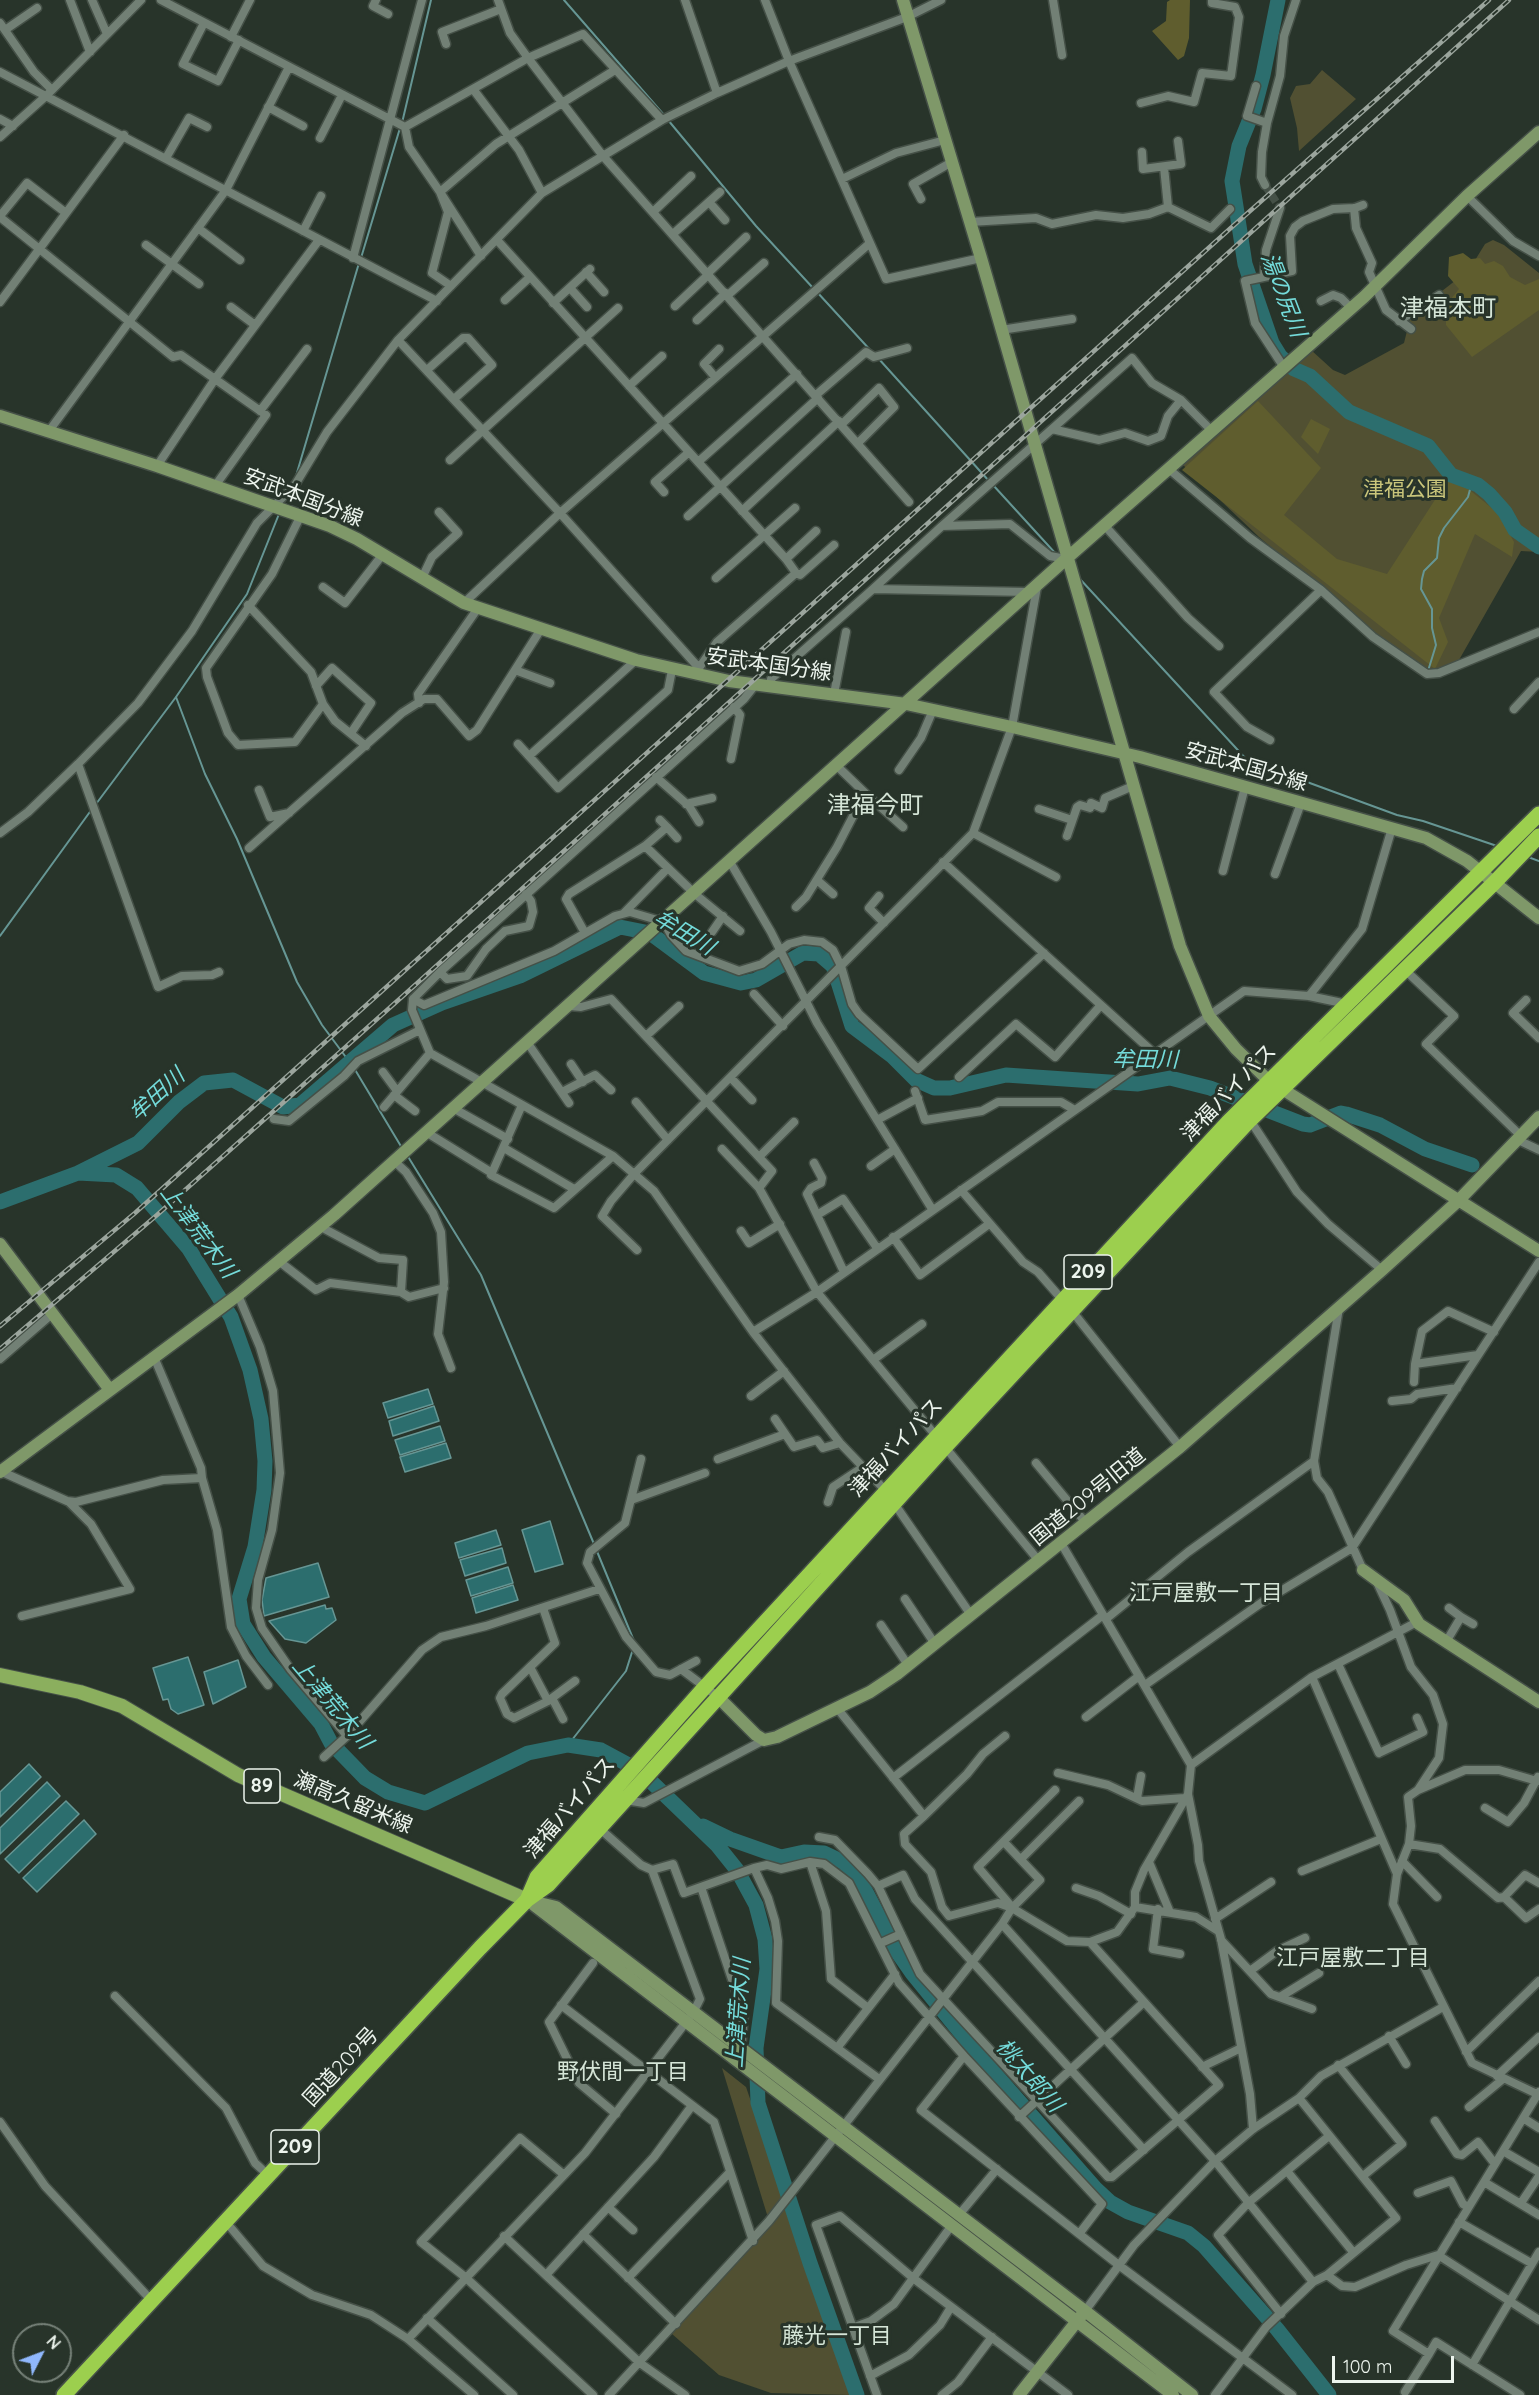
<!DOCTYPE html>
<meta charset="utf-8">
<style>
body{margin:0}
#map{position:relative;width:1539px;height:2395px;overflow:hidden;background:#28342a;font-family:Quicksand,sans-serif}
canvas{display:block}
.north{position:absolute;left:12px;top:2323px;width:60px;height:60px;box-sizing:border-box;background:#28342a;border:2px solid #768178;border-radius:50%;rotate:48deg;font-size:16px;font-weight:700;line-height:24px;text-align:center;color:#ecf4ed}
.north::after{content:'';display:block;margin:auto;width:21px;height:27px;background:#90b8fd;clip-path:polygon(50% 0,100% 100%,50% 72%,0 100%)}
.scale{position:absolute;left:1332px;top:2356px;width:122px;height:27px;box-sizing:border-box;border:3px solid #ecf4ed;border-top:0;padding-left:8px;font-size:18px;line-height:21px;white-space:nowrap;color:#ecf4ed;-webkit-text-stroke:4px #28342a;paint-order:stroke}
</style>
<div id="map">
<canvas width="1539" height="2395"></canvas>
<div class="north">N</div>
<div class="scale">100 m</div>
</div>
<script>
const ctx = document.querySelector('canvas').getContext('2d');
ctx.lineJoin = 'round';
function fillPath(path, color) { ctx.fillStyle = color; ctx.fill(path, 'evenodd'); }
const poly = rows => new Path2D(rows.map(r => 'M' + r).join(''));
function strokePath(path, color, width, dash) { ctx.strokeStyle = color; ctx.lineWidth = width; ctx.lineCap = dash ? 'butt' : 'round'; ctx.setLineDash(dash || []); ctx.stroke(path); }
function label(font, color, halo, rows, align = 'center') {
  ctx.font = font + ' Quicksand,"Noto Sans JP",sans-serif'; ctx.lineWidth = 6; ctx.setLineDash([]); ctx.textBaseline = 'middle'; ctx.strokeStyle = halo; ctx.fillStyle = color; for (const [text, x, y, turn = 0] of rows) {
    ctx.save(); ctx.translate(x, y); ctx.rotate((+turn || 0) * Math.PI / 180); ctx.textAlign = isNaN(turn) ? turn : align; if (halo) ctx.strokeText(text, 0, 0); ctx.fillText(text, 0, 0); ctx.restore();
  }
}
const green = poly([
 [1322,70,1356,99,1299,151,1297,128,1290,98,1296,86,1310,84],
 [1493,240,1504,245,1539,273,1539,552,1521,551,1455,667,1431,672,1377,636,1259,537,1182,464,1311,350,1333,370,1345,375,1404,343,1411,315,1469,270,1485,244],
 [722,2068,746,2087,852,2395,771,2393,719,2375,664,2327,769,2221]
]);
const forest = poly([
 [1170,0,1190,0,1189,38,1184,56,1178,60,1152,31,1166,21,1167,2],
 [1463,253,1471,259,1480,258,1485,264,1494,261,1503,266,1510,277,1525,285,1539,279,1539,310,1472,357,1446,325,1446,305,1459,289,1448,276,1449,257],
 [1258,401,1321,468,1284,515,1337,559,1387,574,1451,475,1498,513,1514,542,1512,557,1475,534,1439,618,1448,642,1435,669,1182,470],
 [1311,419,1330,429,1318,454,1301,437]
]);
const water = poly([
 [428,1389,433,1404,388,1418,383,1403,428,1389],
 [434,1406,439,1421,393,1436,389,1421,434,1406],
 [440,1426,445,1441,400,1455,395,1440,440,1426],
 [446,1443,451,1458,405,1472,400,1457,446,1443],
 [550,1521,563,1564,535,1572,522,1530,550,1521],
 [496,1530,501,1545,459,1558,455,1543,496,1530],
 [502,1548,506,1563,465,1576,460,1560,502,1548],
 [318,1563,329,1597,264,1616,262,1600,266,1578,318,1563],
 [508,1567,513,1583,471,1596,466,1580,508,1567],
 [513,1585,518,1600,476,1613,472,1598,513,1585],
 [325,1605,326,1609,332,1608,336,1620,306,1643,285,1639,269,1621,325,1605],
 [188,1657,204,1705,178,1714,171,1709,168,1699,163,1700,153,1668,188,1657],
 [238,1660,246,1687,213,1704,204,1672,238,1660],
 [29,1764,41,1777,0,1817,0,1792,29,1764],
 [47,1782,60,1796,0,1854,0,1828,47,1782],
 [66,1801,79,1814,19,1873,5,1859,66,1801],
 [84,1820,96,1834,37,1892,23,1878,84,1820]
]);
const stream = poly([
 [564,0,664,115],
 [668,120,756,226,813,288],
 [402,123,431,0],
 [361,258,400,128],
 [817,292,872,352],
 [878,358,989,481],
 [296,476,359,263],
 [993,485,1056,554],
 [1079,578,1247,760,1397,815,1423,821,1497,846],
 [1428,671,1436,645,1432,628,1432,609,1421,589,1422,579,1424,571,1437,558,1439,538,1444,528,1468,497,1472,482],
 [176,697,205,774,237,839,297,982,322,1025,351,1064],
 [96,804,176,697,247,594,279,514],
 [1528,857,1539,861],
 [0,936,92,809],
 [354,1068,402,1148],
 [407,1155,481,1275,594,1544],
 [596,1549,634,1641],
 [568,1745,626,1671,633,1649]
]);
const river = poly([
 [1278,0,1263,75,1254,109,1239,146,1232,181,1245,264,1272,343,1280,356,1294,369,1310,376,1349,412,1428,446,1451,475,1478,485,1489,494,1505,512,1515,530,1539,547],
 [78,1173,138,1143,179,1102,204,1083,233,1080,283,1107,300,1105,393,1025,442,1003,520,976,620,927,650,933,704,973,741,983,756,980,803,953,819,954,833,966,852,1026,892,1056,916,1080,934,1088,950,1088,1006,1075,1138,1084,1170,1078,1210,1088,1303,1124,1310,1125,1341,1113,1346,1114,1380,1125,1425,1149,1472,1165],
 [0,1202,78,1173,116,1175,137,1188,189,1249,231,1317,250,1370,261,1419,265,1461,264,1490,255,1547,239,1599,243,1624,264,1657,321,1724,331,1743,365,1778,388,1792,425,1803,528,1753,568,1745,601,1750,640,1771,717,1845,737,1870,756,1905,765,1939,767,1969,756,2048,758,2103,810,2263,857,2395],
 [703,1826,730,1839,781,1857,804,1852,824,1853,843,1862,854,1873,866,1892,898,1953,912,1973,982,2059,1095,2188,1110,2202,1128,2212,1188,2233,1204,2246,1277,2329,1329,2395]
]);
const streetTunnel = poly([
 [1265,185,1280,208]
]);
const street = poly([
 [70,0,90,52],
 [92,0,107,34],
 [161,0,405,127],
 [376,0,373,6,388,14],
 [498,0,510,33,528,58,603,156,909,502],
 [685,0,717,93],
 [765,0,789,61,886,279,981,258],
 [1053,0,1062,55],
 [0,23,34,72,52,90],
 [204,23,183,64,218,81,239,40],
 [5,30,37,8],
 [231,37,250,0],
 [446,44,442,32,501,9],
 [0,72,437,301],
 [1256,86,1247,116,1267,123,1262,152,1261,177,1265,185],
 [473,89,519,150,542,193],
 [1141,103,1168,96,1194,102,1202,73,1231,76,1239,17,1235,7,1212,3,1212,0],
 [268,107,303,126],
 [0,119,13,126],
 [1267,123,1280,76,1284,36,1296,0],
 [405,127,528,58,583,34,662,120],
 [405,127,409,147,440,192,448,212,432,273,451,286],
 [0,137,46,96,141,0],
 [320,138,342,95],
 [1142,152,1143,169,1181,164,1178,141],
 [166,158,189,118,207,127],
 [842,179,896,153,945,140],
 [1467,196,1513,241,1539,256],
 [921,199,913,184,952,162],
 [709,202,725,220],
 [1168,207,1211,228,1230,209],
 [1354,208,1356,228,1372,263,1369,272,1386,310,1411,329],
 [653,212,691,176],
 [0,216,27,183,66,213],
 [0,217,173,357,181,355,266,415,215,486],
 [970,222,1036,218,1052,224,1096,215,1123,218,1149,214,1168,207,1164,167],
 [198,228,240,260],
 [303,231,321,196],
 [673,234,720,192],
 [497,240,786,559,796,573,717,642,699,668,698,675],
 [146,245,199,284],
 [481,256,440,192,496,144,615,70],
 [353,258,422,0],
 [586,272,604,292],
 [708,273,746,237],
 [1264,276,1266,250,1280,208],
 [570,288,587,307],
 [728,295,764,263],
 [505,300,530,277],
 [1321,301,1333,295,1341,298,1351,308],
 [0,302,124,135],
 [553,303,590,269],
 [675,306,709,274],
 [231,307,255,325],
 [697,320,726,293],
 [1399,321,1439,295],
 [1001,330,1072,319],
 [398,340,560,513,699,668],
 [1283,366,1255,323,1245,281,1292,271,1290,236,1295,227,1303,221,1333,209,1355,208,1363,205],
 [427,370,463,338,468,338,492,365,454,399],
 [715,377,704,364,719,349],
 [629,386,662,356],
 [816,395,866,352,874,357,907,348],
 [260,411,307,349],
 [842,424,879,388,894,407,858,443],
 [1052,429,1132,358,1152,383,1181,400,1212,431],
 [49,431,226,190,289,67],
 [450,460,618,308],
 [698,462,797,374],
 [157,466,215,379,319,240],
 [1170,470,1250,538,1321,590,1373,637,1427,674,1439,673,1539,632],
 [664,492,655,482,688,453],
 [742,511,839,421],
 [301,515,272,574,206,668,207,677,228,733,238,745,295,742,323,704],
 [688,516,818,398],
 [942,526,1052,429,1099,440,1125,433,1148,441,1161,436,1168,416,1181,400],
 [1105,526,1188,618,1219,646],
 [786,559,816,531],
 [796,573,800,575,834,545],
 [422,578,432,557,458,533,439,512],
 [716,578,795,508],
 [323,587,345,603,383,554],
 [1029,592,873,589,942,526,1010,524,1050,556,1066,559],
 [464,603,560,513,870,243],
 [248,605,311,672,323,704,335,721,366,746],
 [515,670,550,683],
 [756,684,744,699,440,972,413,999,412,1010,430,1053,613,1156,654,1191,753,1332,840,1443,885,1490,971,1615],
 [316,686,332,668,371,703,351,733],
 [771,686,771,679,873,589],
 [834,694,846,632],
 [419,703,418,694,478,608],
 [1514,709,1539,682],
 [1270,740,1247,727,1214,692,1321,590],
 [518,744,558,788,668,690,672,670],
 [529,756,636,660],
 [731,759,740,715,734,707],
 [78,764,158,987,182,976,212,975,219,972],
 [899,770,921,738,933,710],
 [656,777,689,806,699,822],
 [259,790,270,817,289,813],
 [865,793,903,827],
 [686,804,712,798],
 [1039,809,1072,820],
 [660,820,667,827],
 [0,833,28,812,78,764,138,703,192,631,257,523,295,485,327,432,398,340,542,193,662,120,717,93,789,61,907,17,941,0],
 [973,833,1056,877],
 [1067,836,1077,807,1080,805,1090,808,1091,803,1102,808,1105,798,1133,786],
 [645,846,667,827,677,838],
 [249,848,402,713,424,699,437,699,469,736,477,730,541,629],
 [730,862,771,932,817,1023,932,1209],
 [943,862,1155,1054],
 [1223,871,1245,787],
 [1275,874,1301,803],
 [817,880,833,894],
 [879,896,869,908,884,923],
 [796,907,806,897,837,847,865,793,837,766],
 [624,913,668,868],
 [712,932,723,916],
 [585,933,566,899,569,894,645,846,695,894,740,931],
 [1404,969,1454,1016,1426,1044,1521,1136],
 [440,972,447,979,467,976,486,949,505,931,529,926,533,912,531,901,526,894],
 [754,994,783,1026],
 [1309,996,1362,929,1392,828],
 [413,999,424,1005,554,951,615,916,630,912,664,922,671,935,686,951,739,971,762,964,789,944,804,940,822,942,833,950,841,966,852,1004,859,1014,918,1069,1044,953],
 [1526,1000,1513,1013,1539,1038],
 [569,1006,581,1007,611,999,772,1171,759,1188,817,1292,936,1436],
 [646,1036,679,1006],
 [527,1042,569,1103],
 [571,1064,583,1082],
 [383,1072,397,1091],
 [959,1077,1016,1024,1055,1057,1101,1005],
 [731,1078,752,1100],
 [915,1091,925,1120,982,1111,998,1102,1061,1102,1073,1109],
 [562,1092,595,1075,611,1090],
 [394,1095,415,1111],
 [636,1102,668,1140],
 [522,1105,491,1175,554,1208,613,1156],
 [384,1107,430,1053],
 [453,1108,508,1139],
 [274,1119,289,1121,344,1076,358,1061,420,1030],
 [877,1120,918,1098],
 [1250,1120,1297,1192,1328,1224,1382,1270],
 [426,1132,492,1173],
 [1518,1140,1539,1150],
 [504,1148,574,1189],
 [722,1149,759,1188],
 [759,1157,794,1122],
 [394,1161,406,1172,433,1213,441,1232,444,1282,438,1334,451,1368],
 [814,1163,822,1178,821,1183,811,1188,807,1194,844,1272],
 [871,1166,895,1149],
 [961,1190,1023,1262,1038,1272,1072,1311,1180,1447],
 [817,1215,843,1199,877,1248],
 [321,1227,379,1258,403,1260,401,1292],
 [741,1231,749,1243,780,1224],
 [893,1237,920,1275,989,1224],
 [637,1250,602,1216,611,1201,635,1173,973,833,1012,727,1037,587],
 [280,1262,316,1290,330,1283,401,1292,409,1297,444,1288],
 [238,1295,260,1347,273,1391,280,1473,272,1530,258,1580,256,1608,262,1628,291,1670,347,1736,422,1650,441,1637,486,1626,599,1589],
 [1339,1308,1314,1461,1317,1478,1328,1492,1363,1570],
 [753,1332,817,1292,1244,991,1309,996,1347,1004],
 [1478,1355,1415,1364,1422,1331,1448,1311,1494,1332],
 [154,1357,201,1468,202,1478,217,1530,231,1627,246,1656,268,1685],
 [0,1359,52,1314],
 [873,1360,922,1324],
 [1414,1382,1415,1364],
 [751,1396,784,1371],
 [1392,1401,1411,1399,1417,1394,1457,1388],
 [775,1419,794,1447,817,1440,823,1448,840,1443],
 [945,1447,1039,1561],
 [641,1459,625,1523,590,1552,587,1563,626,1637,656,1672,670,1675,696,1661],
 [718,1459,785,1434],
 [1036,1463,1086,1523],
 [0,1471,67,1501,76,1502,163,1480,202,1478],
 [631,1500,705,1473],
 [828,1502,833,1487,863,1467],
 [1061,1543,1191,1765,1188,1794,1198,1845,1199,1861,1221,1939,1250,2094,1253,2129],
 [1376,1580,1390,1610,1411,1667,1433,1695,1443,1724,1439,1758,1418,1790,1408,1797,1411,1826,1409,1844,1397,1874,1393,1904,1472,2063,1537,2094],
 [905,1599,935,1644],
 [1449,1608,1461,1617],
 [22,1616,130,1589,91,1524,69,1502],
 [1106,1619,1188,1552,1314,1461],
 [881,1625,908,1665],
 [1446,1642,1461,1617,1473,1624],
 [1338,1664,1379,1753,1423,1732,1417,1718],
 [530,1667,548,1701,514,1718,507,1714,500,1698,502,1694,530,1667,555,1643,543,1608],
 [681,1669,717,1696],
 [1312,1677,1397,1874],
 [1145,1685,1261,1603,1352,1548,1539,1262],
 [552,1698,563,1719],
 [548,1701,575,1681],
 [837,1708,924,1816,904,1834,905,1844,931,1872,942,1907,949,1916,998,1903,1012,1908,1067,1941,1090,1942,1117,1932,1135,1907,1135,1892,1144,1870,1188,1794],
 [1086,1717,1139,1676],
 [324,1757,347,1736],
 [1191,1765,1312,1677,1417,1622],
 [1058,1773,1108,1785,1142,1801,1185,1798],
 [893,1778,1103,1615],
 [1418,1790,1465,1770,1499,1770,1537,1781],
 [1137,1798,1141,1776],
 [625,1800,644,1803,764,1740],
 [1485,1808,1508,1822,1524,1803,1538,1777],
 [924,1816,967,1774,983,1754,1005,1736],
 [819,1837,835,1840,868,1874,878,1886,920,1974,1108,2177,1112,2177,1219,2085,1090,1942],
 [1409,1844,1440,1849,1498,1898,1504,1897,1525,1875,1539,1883],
 [1021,1859,1079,1801],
 [1402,1861,1437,1897],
 [810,1862,826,1911,831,1979,868,2008],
 [1149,1862,1169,1910],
 [652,1870,673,1864,684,1893,754,1868],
 [1302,1871,1381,1839],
 [878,1886,903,1875,915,1899,1144,2150],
 [701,1887,744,2015,741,2049],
 [1076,1888,1099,1896,1131,1914],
 [1504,1897,1526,1918,1539,1909],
 [1012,1907,978,1867,1055,1790],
 [1135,1907,1196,1917,1218,1931],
 [1158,1909,1153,1949,1180,1954],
 [1215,1919,1271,1882],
 [1002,1924,1012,1908,1040,1880,1004,1842],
 [1221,1940,1271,1994,1312,2009],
 [881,1943,901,1934],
 [593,1963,549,2022,579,2083,616,2114],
 [1250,1971,1277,1951,1305,1938],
 [115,1996,226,2108,255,2163,268,2175],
 [1280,1997,1319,1973],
 [561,2005,714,2122,753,2241],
 [1389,2036,1406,2064],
 [837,2048,895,1974],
 [1466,2052,1539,1981],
 [964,2056,1102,2204,1079,2234],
 [1338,2065,1402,2144,1363,2176],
 [1202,2067,1239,2049],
 [1497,2076,1539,2037],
 [879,2079,776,2003,778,1941,775,1921,768,1898,754,1868,767,1865,781,1869,810,1862,824,1864,849,1883,899,1983,964,2056,921,2110,1120,2266,1292,2395],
 [1469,2107,1503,2079],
 [1019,2117,1144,2002],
 [1523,2118,1539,2128],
 [1435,2121,1457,2154,1462,2155,1478,2142,1495,2164],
 [0,2122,45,2186,152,2301],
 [1503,2151,1539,2172],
 [1287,2171,1353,2252],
 [563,2174,520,2138,421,2242,465,2277,593,2395],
 [1484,2182,1539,2215],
 [1418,2193,1451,2181,1463,2204,1468,2207],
 [1521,2203,1539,2176],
 [608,2207,633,2230],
 [958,2216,997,2169],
 [226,2222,263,2266,312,2295,371,2315,408,2339,474,2395],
 [1459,2222,1531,2263],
 [583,2234,676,2324],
 [504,2236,640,2363,685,2395],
 [546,2275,654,2157,691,2107],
 [1327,2275,1342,2286,1355,2287,1406,2265,1438,2255,1539,2320],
 [628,2278,730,2172],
 [1085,2311,1134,2245,1215,2161,1253,2129,1299,2098,1321,2076,1443,2007],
 [1281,2314,1218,2235,1248,2203,1329,2136],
 [427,2318,513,2395],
 [852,2328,871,2321,894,2304,952,2225],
 [408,2339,585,2153,693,2013,700,1999,652,1870,641,1865,599,1828],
 [1472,2365,1539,2252],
 [870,2376,909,2355,940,2325,951,2307],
 [1405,2392,1429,2354],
 [609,2395,769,2221,1002,1924,1215,2161,1313,2282],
 [877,2395,816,2225,840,2216,913,2278,1068,2395],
 [942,2395,958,2382,992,2337],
 [1215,2395,1266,2327,1313,2282,1327,2275,1396,2218,1299,2098],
 [1520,2395,1436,2342,1429,2354,1393,2331,1539,2092]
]);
const secondary = poly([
 [903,0,981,258,1180,946,1209,1016,1236,1049,1268,1080,1539,1251],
 [0,416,157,466,330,526,357,539,464,603,636,660,729,681,906,704,1012,727,1140,757,1426,838,1467,861,1539,918],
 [0,1244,110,1390],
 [0,1472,238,1295,334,1215,1066,559,1364,297,1467,196,1539,132],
 [1363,1570,1404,1600,1419,1624,1539,1702],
 [717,1696,756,1735,764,1740,777,1737,870,1692,897,1674,1180,1447,1382,1270,1458,1201,1539,1117],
 [527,1900,556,1907,1085,2311,1192,2395],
 [534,1905,1173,2395],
 [1019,2395,1081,2316]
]);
const primary = poly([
 [0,1675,80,1692,122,1706,238,1775,527,1900]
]);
const highway = poly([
 [527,1900,537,1877,705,1687,1228,1122,1539,814],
 [64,2395,480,1948,527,1900,548,1885,945,1447,1250,1120,1494,883,1539,836]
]);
const rail = poly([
 [0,1326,135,1213,1233,226,1489,0],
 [0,1349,157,1215,404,995,1509,0]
]);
const shields = [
 [1088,1272,48],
 [262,1786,36],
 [295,2147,48]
];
const shieldNames = [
 ["209",1088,1272],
 ["89",262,1786],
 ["209",295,2147]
];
const parkNames = [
 ["津福公園",1405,490]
];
const streetNames = [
 ["安武本国分線",303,498,21],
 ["安武本国分線",769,665,8],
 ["安武本国分線",1246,767,16],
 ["津福バイパス",1229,1093,-46],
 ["津福バイパス",896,1448,-47],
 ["国道209号旧道",1088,1497,-39],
 ["瀬高久留米線",353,1803,23],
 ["津福バイパス",570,1808,-49],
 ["国道209号",341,2067,-47]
];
const waterNames = [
 ["湯の尻川",1283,295,69],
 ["牟田川",684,933,31],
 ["牟田川",1145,1060,1],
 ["牟田川",157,1095,-42],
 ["上津荒木川",198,1232,53],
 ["上津荒木川",332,1704,50],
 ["上津荒木川",739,2013,-86],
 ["桃太郎川",1029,2076,49]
];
const neighbourhoodNames = [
 ["江戸屋敷一丁目",1206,1593],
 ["江戸屋敷二丁目",1353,1958],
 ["野伏間一丁目",623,2072],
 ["藤光一丁目",837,2336]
];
const quarterNames = [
 ["津福本町",1448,309],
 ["津福今町",875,806]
];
fillPath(green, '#515032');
fillPath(forest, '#5f5d2e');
fillPath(water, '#2c6e6e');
strokePath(water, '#669694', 1.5);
strokePath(stream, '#669694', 2);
strokePath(river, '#2c6e6e', 15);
strokePath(streetTunnel, '#455147', 8, [8, 4]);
strokePath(street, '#455047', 11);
strokePath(secondary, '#455047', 15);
strokePath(primary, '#455047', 16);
strokePath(highway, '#455047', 18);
strokePath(street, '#728075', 8);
strokePath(secondary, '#7f9869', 12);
strokePath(primary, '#8baf5e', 14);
strokePath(highway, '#9ccf4e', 15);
strokePath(rail, '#9ba59d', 4.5);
strokePath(rail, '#28342a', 2, [7]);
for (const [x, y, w] of shields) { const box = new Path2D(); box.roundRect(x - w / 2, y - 17, w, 34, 4.5); ctx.fillStyle = '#28342a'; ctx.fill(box); strokePath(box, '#ecf4ed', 1.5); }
label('bold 20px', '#ecf4ed', null, shieldNames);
label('21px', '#cac67b', '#28342a', parkNames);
label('21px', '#ecf4ed', '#28342a', streetNames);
label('italic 22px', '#74dbda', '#28342a', waterNames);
label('22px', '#d5e5d7', '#28342a', neighbourhoodNames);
label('24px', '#d5e5d7', '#28342a', quarterNames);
</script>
